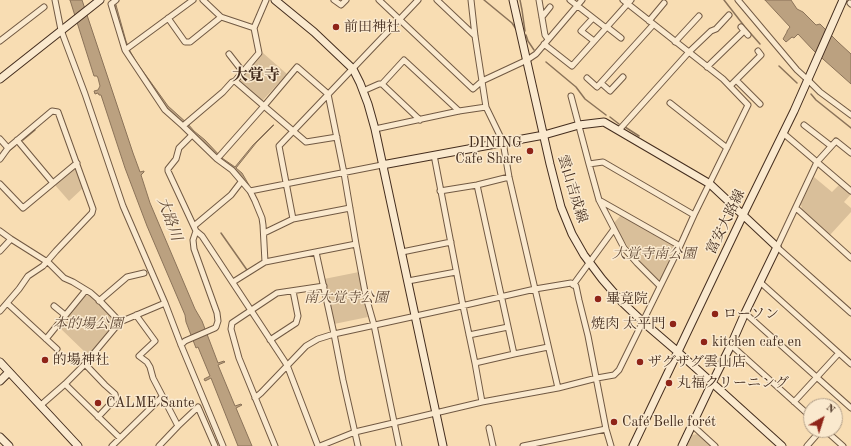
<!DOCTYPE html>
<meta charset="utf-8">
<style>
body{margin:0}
#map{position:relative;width:851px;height:446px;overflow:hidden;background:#f8ddb3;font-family:"Old Standard TT",serif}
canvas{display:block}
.north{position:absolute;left:803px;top:398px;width:40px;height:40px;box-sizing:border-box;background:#fae9ce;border:1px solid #b19e88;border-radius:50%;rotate:39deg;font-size:11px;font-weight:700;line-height:16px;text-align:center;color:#442d1e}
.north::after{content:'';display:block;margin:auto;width:14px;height:18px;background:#8f2418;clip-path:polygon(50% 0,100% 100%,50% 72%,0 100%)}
</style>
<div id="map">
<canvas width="851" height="446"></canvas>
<div class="north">N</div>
</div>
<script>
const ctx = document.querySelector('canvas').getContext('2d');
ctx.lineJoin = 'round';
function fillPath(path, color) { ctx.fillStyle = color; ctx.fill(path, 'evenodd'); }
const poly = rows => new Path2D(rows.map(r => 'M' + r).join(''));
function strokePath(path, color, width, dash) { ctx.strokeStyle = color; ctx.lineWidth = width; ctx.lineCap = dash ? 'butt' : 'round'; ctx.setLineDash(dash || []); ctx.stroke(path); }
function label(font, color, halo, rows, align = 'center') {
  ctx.font = font + ' "Old Standard TT","Noto Serif JP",serif'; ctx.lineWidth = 3; ctx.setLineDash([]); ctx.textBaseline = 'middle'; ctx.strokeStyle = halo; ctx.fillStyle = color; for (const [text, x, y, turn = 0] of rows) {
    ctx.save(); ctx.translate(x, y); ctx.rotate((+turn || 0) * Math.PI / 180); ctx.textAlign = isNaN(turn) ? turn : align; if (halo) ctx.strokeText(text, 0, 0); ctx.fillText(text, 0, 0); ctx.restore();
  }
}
const green = poly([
 [263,53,287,74,263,100,261,100,241,83,240,79],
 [74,169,76,170,83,188,69,201,55,185],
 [814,177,832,192,840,184,851,194,844,202,851,208,851,212,830,235,802,211,801,204],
 [621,215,674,246,675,250,661,279,658,280,643,266,635,257,618,232,613,224],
 [359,272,368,317,334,324,324,279],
 [89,295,114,319,115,324,104,338,88,355,59,327,84,296],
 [698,434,711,446,687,446,692,435]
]);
const water = poly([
 [70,0,82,0,133,153,140,172,144,171,144,172,141,175,150,203,195,309,202,321,218,363,224,361,225,362,218,365,235,406,241,404,242,405,236,408,252,446,238,446,211,378,205,381,204,379,210,376,198,347,196,348,186,322,185,315,147,226,125,168,101,95,99,95,98,93,95,94,94,91,98,90,100,86,98,78,97,76,94,76,70,0],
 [765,0,791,0,797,9,803,12,816,25,820,24,838,42,851,54,851,84,814,51,798,34,794,38,792,37,786,42,783,39,787,32,787,31,790,27,765,0],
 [116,5,126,41,130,51,137,63,168,106,188,124,194,131,205,140,222,158,235,167,253,145,273,125,274,125,256,143,236,168,242,173,249,185,247,186,238,172,225,164,167,109,128,52,114,9,116,5]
]);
const stream = poly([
 [484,0,512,23,516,29],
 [520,0,522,10,525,31],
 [724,0,745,27,760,44],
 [526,35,528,41,534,50],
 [546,62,576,87,585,99,606,115],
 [779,66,797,83],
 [811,94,816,100,851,128],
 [610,117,619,124],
 [625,127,639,136],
 [23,140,35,130],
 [9,151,15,146],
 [185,202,192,217],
 [221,233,247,270]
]);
const street = poly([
 [55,0,61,30,85,94,123,206,165,303,181,345,223,446],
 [116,0,111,4,125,50,165,110,183,126,217,159,232,170,250,191,255,201,262,218,263,225,265,262],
 [203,0,221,17,254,28],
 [266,0,254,28,259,53,235,81,264,106,306,142,337,137],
 [334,0,341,5,346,0],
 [379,0,473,89,482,81,527,60,536,54,582,0],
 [437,0,475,36],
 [471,0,475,36,486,107,503,142,509,177,558,388],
 [539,0,545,35,548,39],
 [570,0,606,28],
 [738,0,797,70,808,80,820,92,851,115],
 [850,3,851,4],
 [542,17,550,7],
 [168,18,185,42,190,42,221,17],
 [593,18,581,31,594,41],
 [649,21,664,3],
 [607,27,621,38],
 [741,27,748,35],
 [0,41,44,7],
 [675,42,699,16],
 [544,44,572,66,631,0],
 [125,50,193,0],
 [689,52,711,31,716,29,729,15],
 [229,54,243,72],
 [707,67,744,31],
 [587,78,597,87,653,25],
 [736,80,760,104],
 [601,83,610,91,623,77],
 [730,86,761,55,758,51],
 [363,91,379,84,382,84],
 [571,96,589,164,599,200,624,248,637,263,660,286],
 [670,103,727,148],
 [420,120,382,84,404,60,459,111],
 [804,125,831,146],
 [183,126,223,92,232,82,235,81],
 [375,129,459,111,486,107],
 [619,130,689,52],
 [783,133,851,191],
 [0,139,8,148],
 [17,140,53,183],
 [851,153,836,141,817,162,777,247,851,313],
 [434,155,463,306,475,363,482,402],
 [0,159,8,148,52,111,58,112,93,209,92,213,56,251,43,266,28,276,19,289,0,311],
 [217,159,264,106,297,67,328,94,344,173,356,244,366,297,374,325,399,446],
 [589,164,603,162,694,215],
 [0,184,23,208,77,163],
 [477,185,514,354],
 [250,191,382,165],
 [440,191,477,185,509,177],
 [599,200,680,246],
 [796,208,851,258],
 [293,219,279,146,418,0],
 [194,226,231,195,241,182],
 [0,231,11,239,49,263,64,278,73,282,91,293,100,301,120,322],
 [196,231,202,236,287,365,318,446],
 [264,233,293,219,350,208],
 [0,251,11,239],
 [316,252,334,334,343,380,358,446],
 [402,252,451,242],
 [408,281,456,272],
 [233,282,265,262,356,244],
 [760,282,851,364],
 [573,285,614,229],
 [99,301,127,277,144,273],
 [7,303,57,349],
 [54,306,65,315],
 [745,313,851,408],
 [136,315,155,341,139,356,147,362,150,367,153,378,178,426],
 [469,335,508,327],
 [46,339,86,290],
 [270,340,296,323,298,316,293,291],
 [181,345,185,341,215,328,216,327,218,321,217,313,194,249,193,240,196,231,168,171,168,169,176,159,179,148,192,135],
 [731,345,811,417],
 [475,363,514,354,548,347],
 [85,364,105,385,115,394,116,398,98,417],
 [65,384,120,438],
 [255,398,261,393,306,346,318,339,334,334,457,307,535,289,571,283,576,286,579,300,588,336,606,429,611,446],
 [794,402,839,353],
 [41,405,65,384,84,365,120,322,165,303],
 [692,425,715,446],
 [489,428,493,446],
 [825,430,843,446],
 [112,446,162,397],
 [159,446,178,426,198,407,215,446],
 [275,446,239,358,231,329,232,323,277,293,324,286],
 [320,446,355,432,482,402,558,388,597,378,614,375,619,370,680,246,694,215,748,105,723,79,623,0],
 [523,446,606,429],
 [807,446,821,430]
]);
const secondary = poly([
 [275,0,314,32,353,69,360,83,368,104,375,129,443,446],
 [513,0,550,164,561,207,572,234,584,255,602,279,622,302,643,322,678,352,782,446],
 [0,79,100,0],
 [382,165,544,135,579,125,604,122,710,184,777,247,745,313,731,345,712,383,682,446],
 [0,362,78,446],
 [0,381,9,372],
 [0,437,9,446],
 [633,446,743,215,794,111,843,0]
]);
const markers = [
 [336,27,4,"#8f2418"],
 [530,151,4,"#8f2418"],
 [598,299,4,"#8f2418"],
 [715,314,4,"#8f2418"],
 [673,324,4,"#8f2418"],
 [704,342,4,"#8f2418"],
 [45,360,4,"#8f2418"],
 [640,362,4,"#8f2418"],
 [669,383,4,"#8f2418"],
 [98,403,4,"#8f2418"],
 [614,422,4,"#8f2418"]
];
const poiNames = [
 ["前田神社",344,27],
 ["DINING",522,143,"right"],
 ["Cafe Share",522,159,"right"],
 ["畢竟院",606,299],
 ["ローソン",723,314],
 ["焼肉 太平門",665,324,"right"],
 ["kitchen cafe en",712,342],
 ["的場神社",53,360],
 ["ザグザグ雲山店",648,362],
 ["丸福クリーニング",677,383],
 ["CALME Sante",106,403],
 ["Café Belle forét",622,422]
];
const streetNames = [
 ["雲山吉成線",572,189,73],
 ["富安大路線",726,222,-64]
];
const parkNames = [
 ["大覚寺南公園",654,254],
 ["南大覚寺公園",346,298],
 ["本的場公園",88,324]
];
const waterNames = [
 ["大路川",169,219,70]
];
const quarterNames = [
 ["大覚寺",256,76]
];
fillPath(green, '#d9bf9a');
fillPath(water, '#bba180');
strokePath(water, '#8b7359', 1);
strokePath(stream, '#8b7359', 1.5);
strokePath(street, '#715943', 7);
strokePath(secondary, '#442d1e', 9);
strokePath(street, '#fae9ce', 5);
strokePath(secondary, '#fae9ce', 7);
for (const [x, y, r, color] of markers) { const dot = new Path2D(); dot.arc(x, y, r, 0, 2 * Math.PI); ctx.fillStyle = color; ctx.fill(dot); strokePath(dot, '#fae9ce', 1.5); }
label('14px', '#442d1e', '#fae9ce', poiNames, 'left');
label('14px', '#442d1e', '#fae9ce', streetNames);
label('italic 14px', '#624a37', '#fae9ce', parkNames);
label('italic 15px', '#624a36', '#fae9ce', waterNames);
label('bold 16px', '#442d1e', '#fae9ce', quarterNames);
</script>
